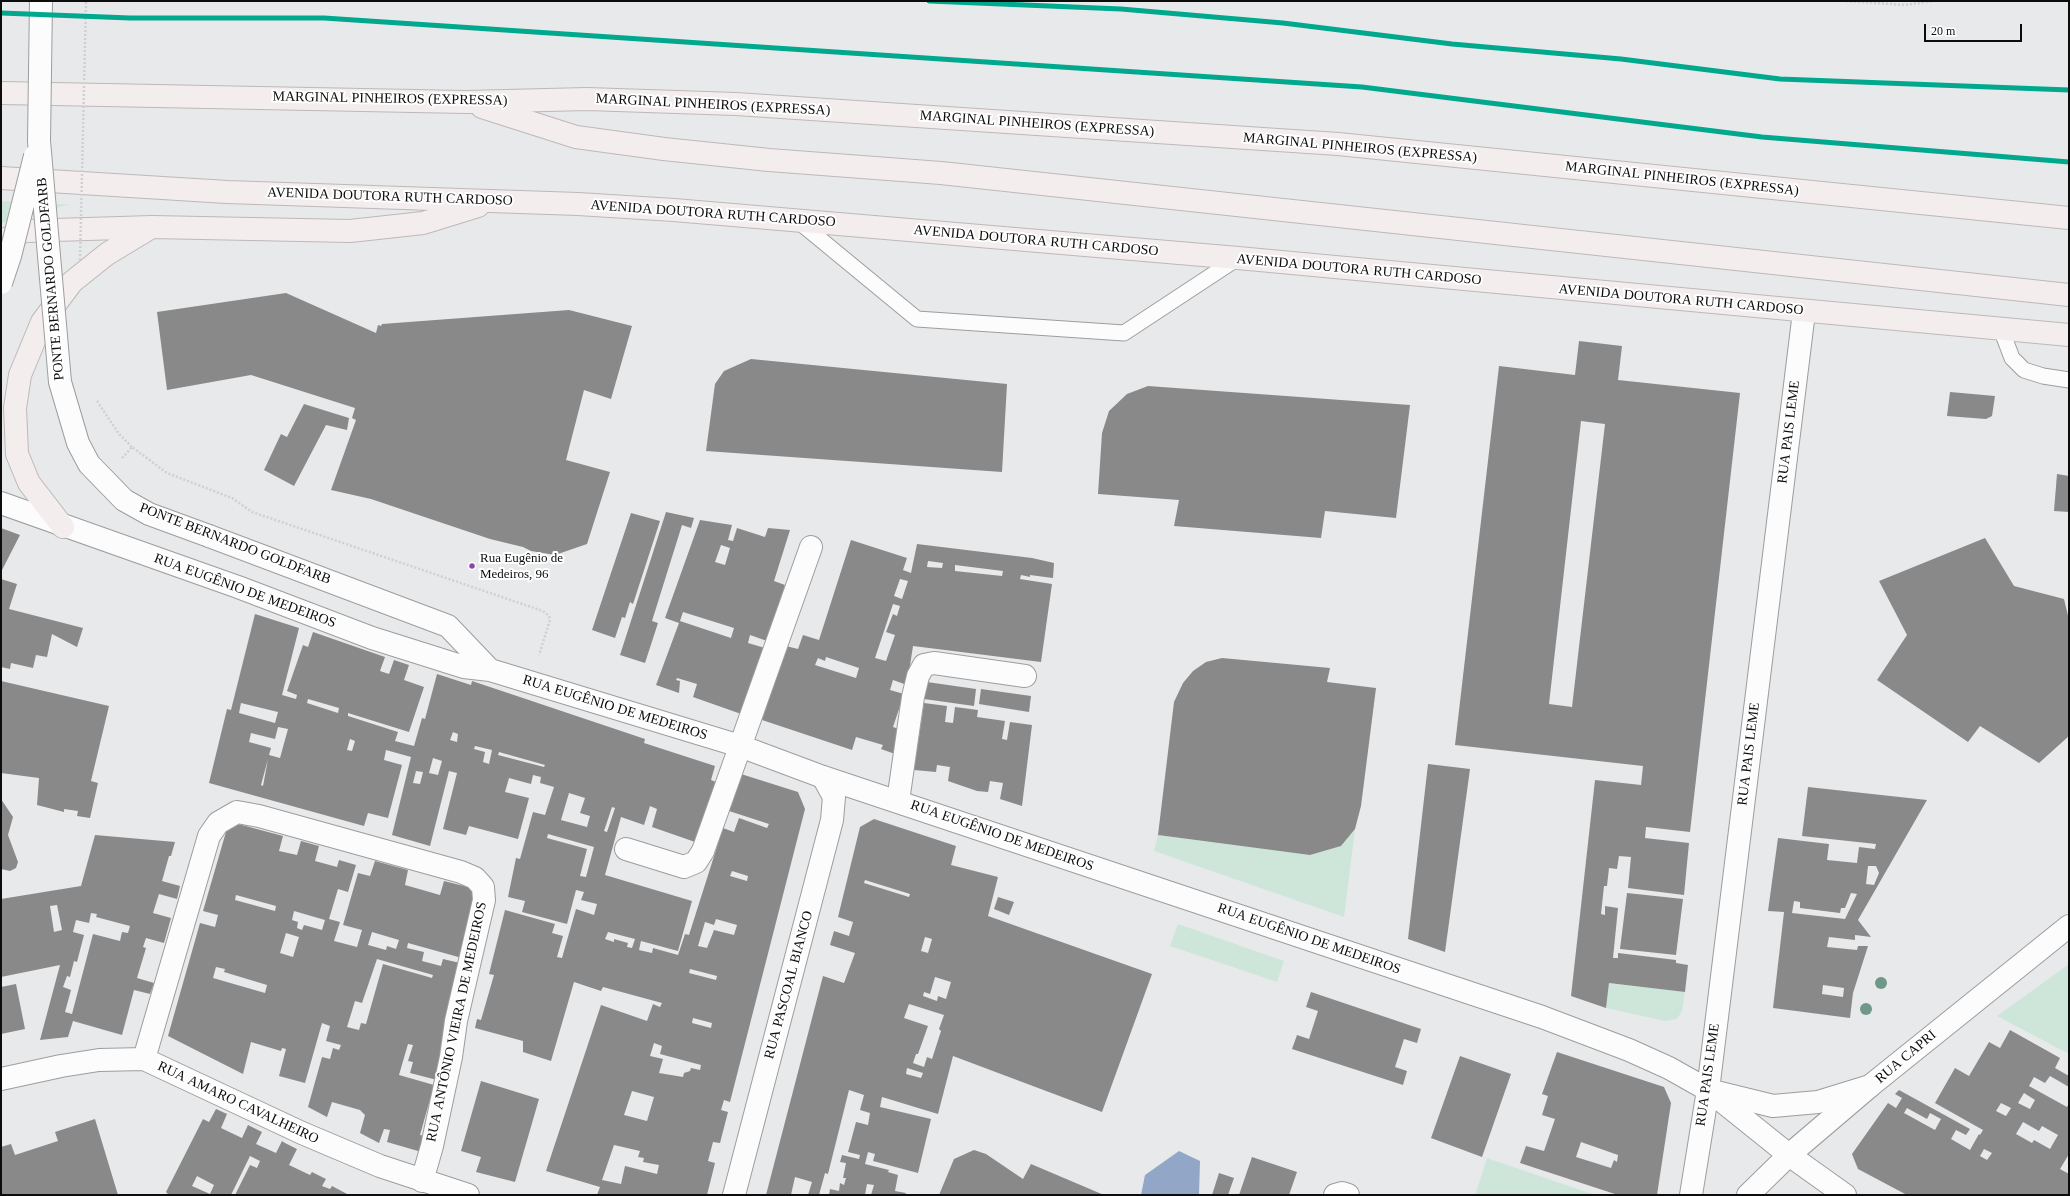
<!DOCTYPE html>
<meta charset="utf-8">
<style>
body{margin:0}
#map{position:relative;width:2070px;height:1196px;overflow:hidden;background:#e8e9ea;font-family:"Times New Roman",serif}
canvas{display:block}
.frame{position:absolute;inset:0;border:2px solid #0c0c0d;pointer-events:none}
.scale{position:absolute;left:1924px;top:24px;width:98px;height:18px;box-sizing:border-box;border:2px solid #0c0c0d;border-top:0;padding-left:5px;font-size:12px;line-height:14px;white-space:nowrap;color:#0c0c0d;-webkit-text-stroke:3px #fff;paint-order:stroke}
</style>
<div id="map">
<canvas width="2070" height="1196"></canvas>
<div class="frame"></div>
<div class="scale">20 m</div>
</div>
<script>
const ctx = document.querySelector('canvas').getContext('2d');
ctx.lineJoin = 'round';
function fillPath(path, color) { ctx.fillStyle = color; ctx.fill(path, 'evenodd'); }
const poly = rows => new Path2D(rows.map(r => 'M' + r).join(''));
function strokePath(path, color, width, dash) { ctx.strokeStyle = color; ctx.lineWidth = width; ctx.lineCap = dash ? 'butt' : 'round'; ctx.setLineDash(dash || []); ctx.stroke(path); }
function label(font, color, halo, rows, align = 'center') {
  ctx.font = font + ' "Times New Roman",serif'; ctx.lineWidth = 4; ctx.setLineDash([]); ctx.textBaseline = 'middle'; ctx.strokeStyle = halo; ctx.fillStyle = color; for (const [text, x, y, turn = 0] of rows) {
    ctx.save(); ctx.translate(x, y); ctx.rotate((+turn || 0) * Math.PI / 180); ctx.textAlign = isNaN(turn) ? turn : align; if (halo) ctx.strokeText(text, 0, 0); ctx.fillText(text, 0, 0); ctx.restore();
  }
}
const green = poly([
 [1,201,76,205,67,205,1,223],
 [1355,829,1344,917,1154,851,1158,835,1310,855,1341,846],
 [1178,924,1284,961,1277,982,1170,946],
 [2069,964,2069,1054,1997,1016],
 [1609,983,1685,992,1682,1011,1677,1019,1665,1021,1606,1008],
 [1487,1158,1560,1183,1596,1195,1475,1195]
]);
const water = poly([
 [1179,1151,1200,1161,1199,1195,1141,1195,1145,1175]
]);
const building = poly([
 [286,293,376,333,378,325,381,326,382,324,569,310,632,326,611,399,584,390,566,460,610,472,587,544,555,555,531,551,523,547,490,539,371,499,331,490,356,420,352,418,355,408,251,375,167,390,157,312],
 [1579,341,1622,346,1618,380,1740,393,1690,832,1646,827,1645,838,1689,843,1684,895,1628,888,1631,857,1619,856,1617,869,1609,868,1607,886,1604,886,1601,914,1605,915,1605,906,1618,908,1613,958,1618,958,1618,953,1676,960,1676,963,1688,965,1685,992,1609,983,1606,1008,1571,996,1595,780,1641,785,1643,766,1455,745,1499,366,1575,375],
 [1581,421,1605,424,1572,707,1549,704],
 [751,359,1007,384,1002,472,706,451,715,384,724,371],
 [1148,386,1410,405,1396,518,1325,511,1321,538,1174,526,1179,500,1098,494,1102,433,1109,411,1127,394],
 [1950,392,1995,396,1992,416,1986,419,1947,416],
 [304,404,349,418,347,430,326,425,294,486,264,470,281,434,287,437],
 [2057,474,2069,476,2069,512,2054,511],
 [666,512,694,518,691,528,682,525,652,621,658,623,645,663,620,655],
 [631,513,660,521,633,604,630,602,625,618,622,617,615,638,592,630],
 [700,520,732,525,728,540,733,541,737,528,765,537,768,528,790,530,774,581,785,585,767,641,750,635,748,643,765,648,744,715,693,697,697,684,677,678,676,680,680,681,679,693,656,685,679,623,665,618],
 [721,545,730,548,725,565,715,562],
 [683,612,734,628,731,638,680,621],
 [1,528,20,535,1,572],
 [1985,538,2014,586,2064,599,2069,620,2069,736,2039,763,1980,726,1968,742,1877,680,1907,635,1879,581],
 [851,540,907,558,903,570,911,573,917,544,1032,558,1054,563,1053,578,1030,575,1030,577,1021,575,1020,579,1052,584,1041,662,913,646,907,685,893,680,890,690,904,694,893,727,899,729,895,754,881,749,883,745,856,737,852,750,762,720,786,646,798,649,803,635,819,640],
 [928,561,943,563,942,568,927,567],
 [955,565,1003,571,1002,576,955,571],
 [900,579,908,581,902,599,894,596],
 [893,604,900,606,897,616,893,614,886,632,895,635,886,661,875,658],
 [826,657,859,668,856,678,815,665,818,658,825,661],
 [1,579,17,584,9,609,83,628,77,647,52,634,47,657,36,655,33,668,11,663,10,669,1,667],
 [255,614,299,628,282,695,296,699,297,695,287,691,303,645,308,647,313,632,385,657,380,671,389,674,394,660,409,665,404,680,424,687,409,732,348,713,348,716,398,732,395,741,414,746,422,718,425,719,437,674,471,685,472,681,499,690,645,739,644,743,715,766,711,780,716,782,698,843,652,827,657,809,650,806,644,825,621,817,605,875,692,901,678,951,641,941,639,950,652,953,653,948,678,955,685,934,689,935,723,828,734,832,739,818,767,828,769,824,729,811,741,774,798,792,805,809,730,1102,724,1100,721,1110,728,1112,720,1143,713,1142,708,1161,715,1163,707,1195,597,1195,600,1187,546,1171,601,1005,647,1021,653,1004,660,1007,662,1003,603,987,601,991,574,982,551,1061,523,1052,523,1041,475,1028,477,1019,481,1020,494,975,489,974,505,910,555,924,552,933,563,936,557,957,562,958,576,909,594,915,597,904,581,900,584,892,576,890,567,924,522,912,525,901,508,897,516,858,520,859,533,812,545,815,554,787,540,783,541,777,533,775,531,784,509,778,505,792,529,798,518,839,469,826,466,835,443,829,457,773,449,771,430,846,392,835,411,757,386,750,384,760,402,765,388,818,368,813,364,826,209,783,227,709,231,710],
 [308,699,339,708,338,713,307,703],
 [241,703,278,712,275,723,239,713],
 [278,727,288,729,280,758,269,755,271,748,249,742,251,733,275,739],
 [453,732,458,734,457,742,450,740],
 [350,739,355,741,352,751,347,750],
 [475,746,492,750,489,764,483,762,485,752,474,749],
 [499,752,545,765,544,767,498,755],
 [433,758,442,761,438,775,429,773],
 [268,759,263,786,261,785],
 [416,771,423,772,420,784,413,783],
 [569,793,585,798,580,813,590,816,587,827,561,820],
 [612,807,615,808,607,832,604,831],
 [548,834,594,847,586,877,580,876,587,849,547,838],
 [732,871,748,876,747,881,730,876],
 [716,919,737,925,734,935,714,930,707,948,698,946,705,922,714,925],
 [608,932,635,939,632,948,627,947,628,943,614,939,614,942,605,939],
 [690,969,717,976,716,980,689,973],
 [693,1018,712,1023,711,1028,692,1023],
 [654,1043,662,1046,660,1054,701,1065,700,1070,691,1068,690,1071,684,1073,683,1077,659,1073,663,1059,650,1056],
 [632,1091,654,1097,647,1121,624,1115],
 [614,1145,640,1151,638,1157,644,1158,643,1162,659,1165,657,1174,625,1166,621,1184,602,1180],
 [1222,658,1330,668,1327,682,1376,688,1361,806,1355,829,1341,846,1310,855,1158,835,1174,702,1183,683,1193,671,1206,662],
 [1,681,109,706,91,781,98,783,90,818,77,816,78,811,64,809,64,812,37,805,39,778,1,773],
 [927,682,976,689,974,706,924,699],
 [981,689,1031,696,1029,712,979,704],
 [924,703,947,706,945,722,953,723,955,707,978,710,977,717,1005,721,1002,739,1007,740,1010,722,1032,725,1022,806,1000,799,1003,783,990,781,988,792,977,791,948,781,950,767,937,765,936,772,914,770],
 [1428,764,1470,769,1445,952,1408,939],
 [1808,787,1927,800,1858,920,1871,937,1855,935,1855,940,1829,937,1827,947,1857,950,1858,946,1868,946,1853,993,1850,1018,1773,1008,1784,912,1768,911,1778,838,1829,844,1827,860,1857,863,1859,847,1875,849,1876,844,1802,836],
 [1868,866,1876,866,1879,873,1874,885,1866,884],
 [1851,893,1857,894,1845,919,1792,913,1794,901,1800,902,1800,908,1840,913,1841,908,1845,908],
 [1823,985,1844,988,1843,997,1822,994],
 [1,799,13,817,8,835,18,862,16,868,10,871,1,869],
 [874,819,956,846,951,865,998,877,988,916,1152,974,1102,1112,953,1056,938,1114,882,1097,880,1107,931,1119,918,1173,873,1161,875,1154,868,1152,865,1164,889,1170,888,1172,898,1175,895,1191,906,1193,905,1195,871,1195,874,1185,867,1184,865,1195,829,1195,830,1189,839,1191,840,1183,844,1185,846,1178,843,1178,846,1163,840,1162,842,1155,859,1159,860,1155,848,1152,856,1122,868,1125,870,1113,860,1110,864,1095,849,1090,828,1174,825,1173,819,1195,808,1195,812,1182,795,1177,791,1195,766,1195,823,976,844,983,855,953,830,945,834,931,849,936,853,922,838,917,860,827],
 [865,880,910,894,909,897,864,883],
 [925,937,932,939,928,953,921,951],
 [935,977,951,982,946,999,938,996,937,1001,923,996,924,992,930,994],
 [909,1004,944,1015,939,1029,941,1031,932,1059,927,1057,924,1067,913,1063,916,1054,918,1054,928,1026,904,1018],
 [907,1068,923,1073,921,1078,906,1074],
 [228,825,242,825,283,836,279,851,297,855,301,841,319,846,315,861,337,867,339,860,356,865,348,892,338,889,329,919,340,922,334,941,357,947,362,930,343,925,358,873,370,876,375,861,408,870,405,885,440,895,444,881,480,890,462,958,408,943,407,948,424,952,422,961,441,966,443,959,460,963,444,1024,445,1054,441,1081,410,1073,413,1062,408,1061,413,1045,408,1044,399,1075,434,1085,420,1135,425,1136,422,1147,418,1151,387,1142,390,1130,384,1129,379,1143,360,1133,365,1115,360,1110,332,1102,327,1117,308,1107,322,1057,330,1059,333,1048,339,1050,341,1045,326,1041,330,1026,322,1023,305,1083,279,1076,286,1049,282,1048,281,1051,251,1042,243,1074,168,1036,200,923,215,927,218,915,203,911],
 [236,895,276,906,275,911,235,900],
 [294,911,325,920,322,930,304,925,302,930,297,928,298,922,292,920],
 [372,932,399,940,396,949,387,946,386,950,368,945],
 [286,933,299,937,293,957,280,953],
 [377,959,433,975,432,978,383,964,366,1024,361,1023,359,1030,347,1027,355,1001,362,1003],
 [216,967,225,969,224,972,267,985,265,993,213,978],
 [95,835,175,842,171,856,169,856,162,881,180,886,177,899,159,894,153,913,171,918,164,943,146,938,143,947,146,948,137,978,154,983,150,994,134,990,122,1035,73,1021,68,1037,40,1040,60,965,1,977,1,899,81,886],
 [57,905,62,930,54,932,50,906],
 [91,913,97,914,96,917,130,926,128,933,122,932,120,941,93,934,72,1014,65,1012,71,990,63,987,67,976,70,977,74,961,77,962,84,935,73,932,76,920,89,923],
 [1627,893,1683,899,1676,955,1620,949],
 [998,897,1014,902,1009,915,994,909],
 [16,984,25,1029,1,1034,1,987],
 [1311,992,1421,1029,1417,1043,1404,1039,1395,1067,1407,1071,1403,1085,1292,1049,1297,1035,1309,1039,1318,1011,1306,1007],
 [2010,1030,2060,1058,2055,1068,2069,1076,2069,1087,2050,1076,2045,1083,2034,1077,2029,1086,2067,1107,2069,1103,2069,1154,2060,1169,2069,1174,2068,1195,1907,1195,1858,1169,1852,1154,1888,1103,1896,1108,1902,1098,1895,1094,1899,1090,1970,1129,1966,1135,1956,1130,1951,1139,1970,1150,1979,1134,1980,1135,1983,1130,1935,1103,1955,1068,1969,1076,1989,1042,2000,1048],
 [2024,1093,2035,1100,2030,1109,2018,1103],
 [2001,1103,2011,1108,2006,1116,1996,1111],
 [1907,1108,1927,1119,1930,1113,1941,1119,1935,1130,1904,1113],
 [2023,1122,2039,1131,2042,1126,2058,1135,2050,1149,2034,1140,2032,1143,2016,1134],
 [1984,1149,1992,1153,1987,1160,1980,1156],
 [1557,1052,1664,1087,1671,1103,1657,1195,1618,1195,1520,1163,1526,1146,1544,1151,1555,1119,1542,1115,1548,1096,1542,1094],
 [1581,1142,1618,1155,1617,1162,1614,1160,1611,1168,1576,1157],
 [1460,1056,1511,1074,1482,1157,1431,1138],
 [481,1081,539,1099,515,1182,476,1172,481,1157,461,1151],
 [216,1109,227,1114,221,1128,242,1138,248,1125,262,1132,256,1144,276,1153,282,1141,285,1143,297,1149,289,1165,310,1175,312,1172,326,1179,322,1186,330,1189,332,1186,349,1195,235,1195,250,1165,257,1168,260,1161,250,1156,231,1195,169,1195,166,1192,203,1119,209,1122],
 [197,1176,214,1185,210,1194,192,1186],
 [95,1119,118,1195,1,1195,1,1147,11,1144,15,1155,58,1141,55,1132],
 [974,1150,986,1154,1023,1179,1031,1164,1104,1195,939,1195,954,1159],
 [1252,1157,1297,1172,1289,1195,1239,1195],
 [1219,1173,1234,1178,1228,1195,1212,1195]
]);
const path = poly([
 [1846,1,1905,5,1933,1],
 [122,458,132,447,167,473,232,498,252,512,543,611,549,616,550,620,539,655]
]);
const lane = poly([
 [798,221,917,319,1124,333,1238,258],
 [2001,329,2012,358,2024,370,2043,376,2069,380]
]);
const street = poly([
 [898,801,913,697,918,676,924,665,934,663,1025,676],
 [626,849,684,867,696,862,703,851,811,547],
 [144,1059,209,836,218,823,237,812,259,816,461,872,475,878,483,887,484,900,456,1021,451,1057,432,1146,422,1181],
 [1,1079,61,1066,99,1060,144,1059,302,1133,380,1166,468,1195],
 [1708,1090,1789,1155,1845,1195],
 [734,1195,832,820,834,797,823,777],
 [1335,1195,1342,1193,1348,1195],
 [1748,1195,1789,1155,1870,1086,2069,926]
]);
const secondary = poly([
 [1,503,238,587,372,638,464,667,490,670],
 [209,536,448,626,490,670,740,746,823,777,1542,1017,1629,1050,1669,1068,1708,1090,1773,1106,1818,1102,1870,1086],
 [1691,1195,1708,1090,1804,312]
]);
const highway = poly([
 [1,93,466,102,587,99,736,104,1338,144,2069,218],
 [482,107,576,137,664,149,769,160,941,173,2069,295],
 [1,178,227,192,578,204,674,210,1238,258,2069,335],
 [1,241,25,231,55,230,152,227,350,231,423,223,478,206],
 [63,527,29,483,17,454,15,408,20,375,42,322,72,282,107,254,150,228]
]);
const pathBridge = poly([
 [80,260,86,1],
 [97,401,119,434,132,447]
]);
const secondaryBridge = poly([
 [41,1,39,141,60,382,78,443,89,464,124,500,149,514,209,536],
 [1,283,10,256,35,156]
]);
const rail1 = poly([
 [929,1,1121,9,1283,23,1452,44,1621,59,1780,79,2069,90],
 [1,13,130,18,324,18,1362,87,1762,137,2069,162]
]);
const trees = [
 [1881,983],
 [1866,1009]
];
const markers = [
 [472,566,3.5,"#8e44ad"]
];
const busNames = [
 ["Rua Eugênio de",480,559],
 ["Medeiros, 96",480,575]
];
const streetNames = [
 ["MARGINAL PINHEIROS (EXPRESSA)",390,99,1],
 ["MARGINAL PINHEIROS (EXPRESSA)",713,105,3],
 ["MARGINAL PINHEIROS (EXPRESSA)",1037,124,4],
 ["MARGINAL PINHEIROS (EXPRESSA)",1360,148,5],
 ["MARGINAL PINHEIROS (EXPRESSA)",1682,179,6],
 ["AVENIDA DOUTORA RUTH CARDOSO",390,197,2],
 ["AVENIDA DOUTORA RUTH CARDOSO",713,214,4],
 ["AVENIDA DOUTORA RUTH CARDOSO",1036,241,5],
 ["AVENIDA DOUTORA RUTH CARDOSO",1359,270,5],
 ["PONTE BERNARDO GOLDFARB",51,279,-95],
 ["AVENIDA DOUTORA RUTH CARDOSO",1681,300,5],
 ["RUA PAIS LEME",1789,432,-83],
 ["PONTE BERNARDO GOLDFARB",235,544,21],
 ["RUA EUGÊNIO DE MEDEIROS",245,591,20],
 ["RUA EUGÊNIO DE MEDEIROS",615,708,17],
 ["RUA PAIS LEME",1749,754,-83],
 ["RUA EUGÊNIO DE MEDEIROS",1002,836,19],
 ["RUA EUGÊNIO DE MEDEIROS",1309,939,19],
 ["RUA PASCOAL BIANCO",789,985,-75],
 ["RUA ANTÔNIO VIEIRA DE MEDEIROS",457,1022,-78],
 ["RUA CAPRI",1906,1057,-40],
 ["RUA PAIS LEME",1708,1075,-82],
 ["RUA AMARO CAVALHEIRO",238,1103,25]
];
fillPath(green, '#cee6da');
fillPath(water, '#92a7c7');
fillPath(building, '#89898a');
strokePath(lane, '#9d9d9e', 17);
strokePath(street, '#9d9d9e', 24);
strokePath(secondary, '#9d9d9e', 24);
strokePath(highway, '#beb8b8', 24);
strokePath(path, '#cfd0d0', 2.5, [2, 2]);
strokePath(lane, '#fcfcfc', 15);
strokePath(street, '#fcfcfc', 22);
strokePath(secondary, '#fcfcfc', 22);
strokePath(highway, '#f4eded', 22);
strokePath(secondaryBridge, '#9d9d9e', 24, []);
strokePath(pathBridge, '#cfd0d0', 2.5, [2, 2]);
strokePath(secondaryBridge, '#fcfcfc', 22);
strokePath(rail1, '#00a88e', 5);
ctx.fillStyle = '#709889';
for (const [x, y] of trees) { ctx.beginPath(); ctx.arc(x, y, 6, 0, 2 * Math.PI); ctx.fill(); }
for (const [x, y, r, color] of markers) { const dot = new Path2D(); dot.arc(x, y, r, 0, 2 * Math.PI); ctx.fillStyle = color; ctx.fill(dot); strokePath(dot, '#fff', 1.5); }
label('13px', '#0c0c0d', '#fff', busNames, 'left');
label('14px', '#0c0c0d', '#fff', streetNames);
</script>
